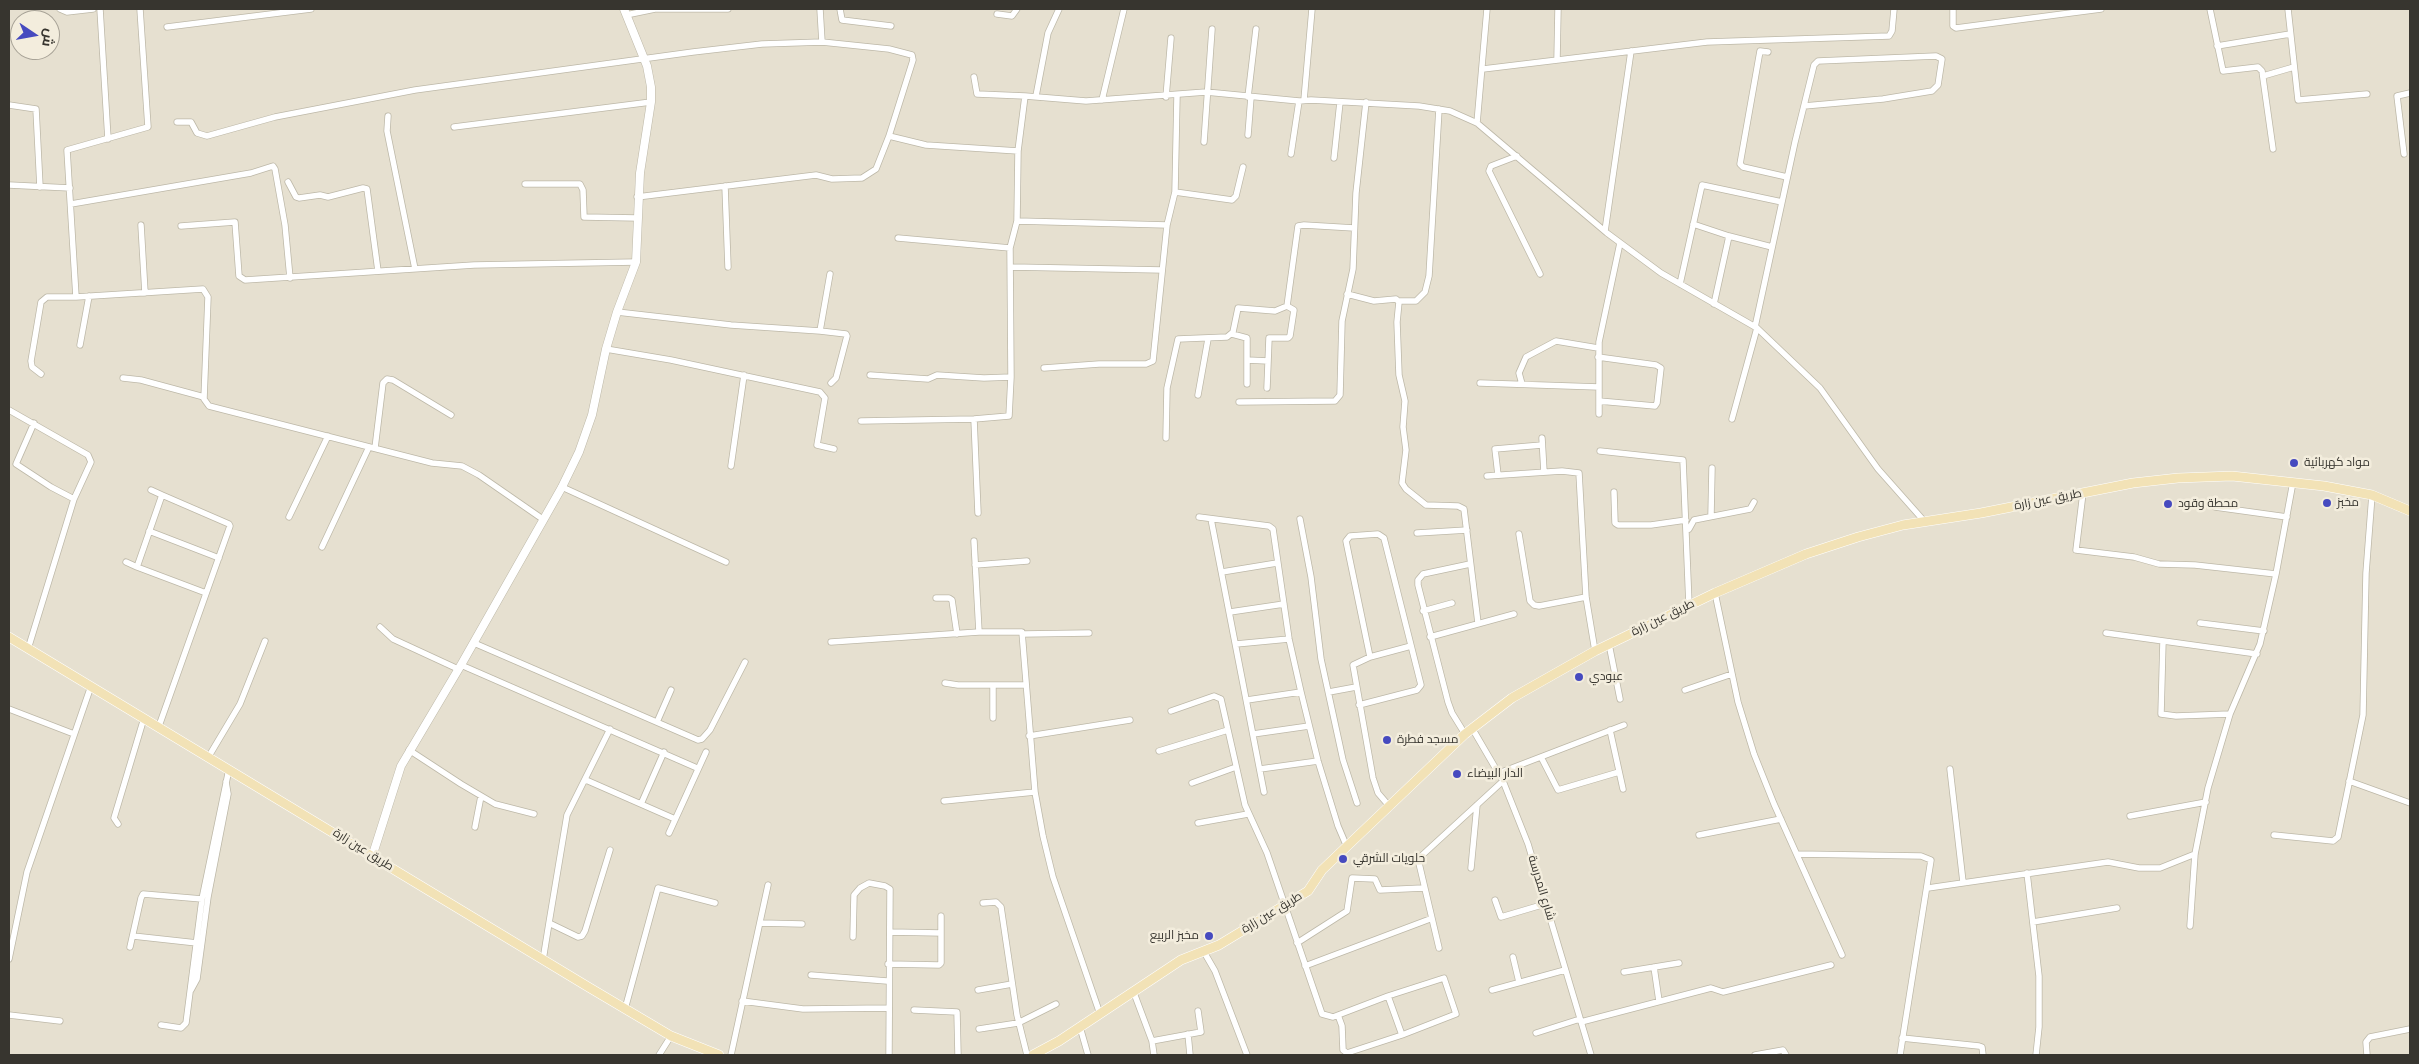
<!DOCTYPE html>
<meta charset="utf-8">
<style>
body{margin:0}
#map{position:relative;width:2419px;height:1064px;overflow:hidden;background:#e6e0d0;font-family:"Source Serif 4",Cairo,serif}
canvas{display:block}
.frame{position:absolute;inset:0;border:10px solid #37352f;pointer-events:none}
.north{position:absolute;left:10px;top:10px;width:50px;height:50px;box-sizing:border-box;background:#f3eddd;border:1px solid #a8a397;border-radius:50%;rotate:102deg;font-size:14px;font-weight:700;line-height:20px;text-align:center;color:#37352f}
.north::after{content:'';display:block;margin:auto;width:18px;height:22px;background:#464abf;clip-path:polygon(50% 0,100% 100%,50% 72%,0 100%)}
</style>
<div id="map">
<canvas width="2419" height="1064"></canvas>
<div class="frame"></div>
<div class="north">ش</div>
</div>
<script>
const ctx = document.querySelector('canvas').getContext('2d');
ctx.lineJoin = 'round';
const poly = rows => new Path2D(rows.map(r => 'M' + r).join(''));
function strokePath(path, color, width, dash) { ctx.strokeStyle = color; ctx.lineWidth = width; ctx.lineCap = dash ? 'butt' : 'round'; ctx.setLineDash(dash || []); ctx.stroke(path); }
function label(font, color, halo, rows, align = 'center') {
  ctx.font = font + ' "Source Serif 4",Cairo,serif'; ctx.lineWidth = 5; ctx.setLineDash([]); ctx.textBaseline = 'middle'; ctx.strokeStyle = halo; ctx.fillStyle = color; for (const [text, x, y, turn = 0] of rows) {
    ctx.save(); ctx.translate(x, y); ctx.rotate((+turn || 0) * Math.PI / 180); ctx.textAlign = isNaN(turn) ? turn : align; if (halo) ctx.strokeText(text, 0, 0); ctx.fillText(text, 0, 0); ctx.restore();
  }
}
const minor = poly([
 [60,9,67,12,93,9],
 [100,9,108,139],
 [140,9,148,127,67,150,76,297,203,289,208,297,204,399,209,406,432,463,462,466,479,475,544,520],
 [820,9,822,42],
 [840,9,842,20,891,26],
 [1953,9,1953,26,1956,28,2101,9],
 [2210,9,2223,71,2258,67,2262,71,2273,149],
 [2288,9,2298,100,2367,94],
 [997,14,1012,16,1017,9],
 [626,15,655,9,728,9],
 [167,27,311,9],
 [2217,46,2290,34],
 [1768,52,1760,51,1740,164,1743,167,1787,177],
 [1557,60,1558,9],
 [1483,69,1707,42,1889,36,1892,31,1894,9],
 [2263,76,2294,67],
 [974,77,977,94,1025,96],
 [1036,96,1048,33,1059,9],
 [1166,97,1171,38],
 [1248,97,1256,29],
 [1102,100,1124,9],
 [1304,100,1312,9],
 [9,105,36,109,40,187],
 [388,116,387,131,415,269],
 [177,122,191,122,197,133,207,136,275,117,415,90,693,52,762,44,822,42,889,49,912,55,913,60,889,136,926,145,1018,151],
 [1477,123,1487,9],
 [454,127,651,102],
 [1248,135,1251,97],
 [1204,142,1212,29],
 [1291,154,1299,101],
 [2404,154,2397,96,2410,93],
 [1517,156,1491,166,1489,171,1540,274],
 [1334,158,1340,102],
 [288,182,296,197,299,198,320,195,328,197,363,188,367,189,378,271],
 [525,184,580,184,583,190,584,217,637,218],
 [9,185,70,188],
 [725,186,728,267],
 [1175,192,1232,200,1236,196,1243,167],
 [637,197,816,175,832,179,862,178,876,169,889,136],
 [71,204,251,173,273,166,275,169,285,225,290,278],
 [1017,221,1167,225],
 [1693,224,1729,236,1772,247],
 [141,225,145,293],
 [181,226,235,222,239,276,245,280,474,265,636,262],
 [1605,231,1631,51],
 [898,238,1010,248],
 [1012,267,1162,270],
 [1680,284,1702,185,1782,202],
 [1347,294,1374,301,1396,299,1399,302,1397,322,1399,375,1405,401,1403,427,1406,450,1402,483,1406,489,1426,505,1458,506,1464,509,1478,623],
 [1399,301,1416,301,1425,292,1429,276,1439,109],
 [1714,304,1729,236],
 [617,312,731,325,820,331,830,274],
 [1755,327,1795,142,1814,65,1818,61,1936,56,1942,59,1938,85,1932,91,1883,99,1804,106],
 [820,331,846,334,847,336,836,378,831,383],
 [1232,334,1247,338,1247,384],
 [80,345,89,296],
 [606,349,671,360,820,392,825,398,817,445,834,449],
 [1598,357,1656,365,1661,368,1657,403,1655,406,1599,401],
 [1247,360,1268,361],
 [1044,368,1099,364,1146,364,1153,361,1167,225,1175,192,1177,96],
 [41,374,32,367,31,361,41,302,47,297,76,297],
 [870,375,928,379,937,375,984,378,1011,377],
 [123,378,141,380,204,397],
 [1480,383,1599,387],
 [1522,384,1519,373,1526,357,1556,341,1598,348],
 [1267,388,1269,338,1288,338,1290,336,1294,310,1287,306],
 [1198,395,1208,339],
 [1239,402,1335,401,1340,395,1342,321,1353,269,1356,193,1366,102],
 [9,410,88,455,91,462,74,499,28,649],
 [1599,414,1599,342,1620,243],
 [974,419,978,513],
 [1732,419,1757,328],
 [861,421,974,419,1009,416,1011,377,1010,248,1017,221,1018,151,1025,96,1086,101,1206,92,1299,101,1311,100,1419,106,1450,111,1477,123,1607,233,1661,273,1757,328,1820,388,1878,469,1925,522],
 [34,423,16,464,51,487,74,499],
 [1166,438,1167,388,1178,339,1227,337,1233,332,1238,308,1275,311,1287,306,1298,226,1304,225,1354,228],
 [1542,438,1544,472],
 [375,448,383,383,387,379,393,380,451,415],
 [1600,451,1683,460,1689,605],
 [731,466,744,375],
 [1498,475,1495,449,1542,445],
 [1487,476,1562,471,1579,473,1586,597,1595,651],
 [562,487,726,562],
 [151,490,162,495],
 [1614,492,1615,523,1618,525,1651,525,1686,520],
 [2083,493,2076,550,2134,557,2159,564,2195,565,2276,574],
 [2215,507,2287,517],
 [1711,515,1712,468],
 [289,517,328,436],
 [1199,517,1269,526,1273,529,1289,639,1301,692,1318,761,1338,826,1347,847],
 [1211,519,1264,792],
 [1300,519,1311,577,1321,659,1343,760,1357,803],
 [1689,529,1694,520,1750,509,1754,502],
 [149,531,219,558],
 [1417,533,1467,530],
 [1519,534,1530,601,1534,605,1539,606,1586,597],
 [974,541,979,632],
 [322,547,369,447],
 [126,562,137,567],
 [975,565,1027,561],
 [1222,572,1277,563],
 [1715,593,1738,702,1754,754,1774,804,1842,955],
 [936,598,949,598,952,600,957,634],
 [1423,611,1452,603],
 [1230,612,1284,604],
 [2200,623,2264,631],
 [380,627,393,639,458,669],
 [2106,633,2257,654],
 [1023,634,1089,633],
 [1430,637,1514,614],
 [2163,641,2161,714,2176,716,2230,714],
 [831,642,979,632,1022,632,1035,792,1043,836,1053,877,1100,1014],
 [474,643,698,740,702,739,710,730,745,662],
 [1236,644,1289,639],
 [1609,644,1620,699],
 [461,665,697,768],
 [945,683,958,685,1026,685],
 [993,685,993,718],
 [1685,690,1732,674],
 [1329,692,1356,687],
 [1247,700,1301,692],
 [1359,705,1417,690,1421,685,1384,538,1378,534,1350,536,1346,541,1370,657],
 [9,709,74,734],
 [1171,711,1214,696,1221,699,1245,805,1267,853,1322,1014,1333,1017,1388,996],
 [657,722,671,690],
 [159,726,230,526,229,524,162,495,137,567,206,593],
 [1472,728,1503,781,1528,844,1591,1055],
 [1610,730,1623,789],
 [1253,734,1309,726],
 [1465,734,1452,713,1448,702,1418,585,1418,580,1423,574,1470,564],
 [1029,736,1130,720],
 [409,750,461,784,495,804,534,814],
 [1159,751,1228,730],
 [209,756,240,704,265,641],
 [1541,757,1558,790,1619,772],
 [1260,769,1318,761],
 [1950,769,1963,882],
 [1499,773,1624,725],
 [586,780,675,819],
 [2349,781,2410,803],
 [1192,783,1236,767],
 [944,801,1035,792],
 [641,804,664,752],
 [1390,807,1378,793,1373,778,1353,665,1370,657,1411,646],
 [2130,816,2206,802],
 [1198,823,1248,814],
 [118,824,114,818,144,718],
 [475,827,481,796],
 [669,833,706,752],
 [1699,835,1781,819],
 [2274,835,2333,841,2338,837,2363,715,2366,573,2372,495],
 [1797,854,1921,856,1931,860,1900,1055],
 [1471,868,1477,805],
 [2027,873,2039,976,2039,1027,2036,1055],
 [1928,888,2108,862,2139,868,2160,868,2195,854],
 [1495,900,1501,917,1545,904],
 [983,903,996,902,1001,907,1017,1015,1027,1055],
 [2033,922,2117,908],
 [549,923,567,815,610,729],
 [761,923,802,924],
 [2190,926,2195,854,2208,788,2230,714,2260,644,2276,574,2293,482],
 [890,932,941,933],
 [133,936,197,943],
 [853,937,854,895,860,888,869,883,885,886,890,889,889,1055],
 [1297,943,1347,911,1352,878,1375,879,1380,890,1423,888],
 [130,947,141,898,143,894,202,899],
 [1439,948,1418,859,1503,781],
 [1204,952,1215,971,1247,1055],
 [1513,957,1519,982],
 [9,959,27,872,91,686],
 [543,960,549,923,578,937,582,936,585,931,610,850],
 [888,964,939,965,941,963,941,916],
 [1305,966,1430,919],
 [1654,967,1659,1001],
 [1624,972,1679,963],
 [811,975,887,981],
 [191,990,197,979,208,897,228,794,226,782],
 [978,990,1012,984],
 [1492,990,1565,970],
 [1134,993,1152,1041,1154,1055],
 [742,1001,803,1009,888,1008],
 [625,1009,658,888,715,903],
 [914,1010,957,1012,958,1055],
 [9,1015,60,1021],
 [1338,1015,1342,1026,1343,1050,1347,1053,1402,1035,1456,1014,1444,978,1388,996,1402,1035],
 [1581,1022,1711,988,1723,992,1831,965],
 [161,1025,181,1028,186,1023,202,899,229,769],
 [1080,1027,1088,1055],
 [979,1029,1018,1023,1056,1004],
 [1536,1033,1580,1019],
 [1188,1034,1190,1055],
 [1902,1038,1979,1046,1982,1047,1983,1055],
 [1152,1041,1201,1032,1198,1011],
 [659,1055,671,1036],
 [731,1055,768,885],
 [1755,1055,1783,1050,1786,1055],
 [2367,1055,2366,1042,2370,1037,2410,1029]
]);
const secondary = poly([
 [372,857,401,766,461,665,562,487,579,452,592,415,606,349,617,312,636,262,640,173,651,102,651,87,647,66,624,9]
]);
const primary = poly([
 [9,637,590,988,671,1036,719,1055],
 [1033,1055,1059,1041,1181,960,1219,945,1308,891,1322,870,1465,734,1512,698,1595,651,1653,623,1715,593,1806,554,1858,537,1903,525,1981,513,2133,483,2178,478,2232,476,2324,486,2372,495,2410,511]
]);
const markers = [
 [2294,463,5,"#464abf"],
 [2327,503,5,"#464abf"],
 [2168,504,5,"#464abf"],
 [1579,677,5,"#464abf"],
 [1387,740,5,"#464abf"],
 [1457,774,5,"#464abf"],
 [1343,859,5,"#464abf"],
 [1209,936,5,"#464abf"]
];
const poiNames = [
 ["مواد كهربائية",2304,463],
 ["مخبز",2337,503],
 ["محطة وقود",2178,504],
 ["عبودي",1589,677],
 ["مسجد فطرة",1397,740],
 ["الدار البيضاء",1467,774],
 ["حلويات الشرقي",1353,859],
 ["مخبز الربيع",1199,936,"right"]
];
const streetNames = [
 ["طريق عين زارة",2048,500,-11],
 ["طريق عين زارة",1663,618,-26],
 ["طريق عين زارة",363,850,32],
 ["شارع المدرسة",1541,888,73],
 ["طريق عين زارة",1272,913,-31]
];
strokePath(minor, '#bdb8a8', 7);
strokePath(secondary, '#bdb8a8', 9);
strokePath(primary, '#fff', 10);
strokePath(minor, '#fff', 5.5);
strokePath(secondary, '#fff', 8);
strokePath(primary, '#f2e2b6', 9);
for (const [x, y, r, color] of markers) { const dot = new Path2D(); dot.arc(x, y, r, 0, 2 * Math.PI); ctx.fillStyle = color; ctx.fill(dot); strokePath(dot, '#f3eddd', 2); }
label('12px', '#37352f', '#f3eddd', poiNames, 'left');
label('12px', '#37352f', '#f3eddd', streetNames);
</script>
